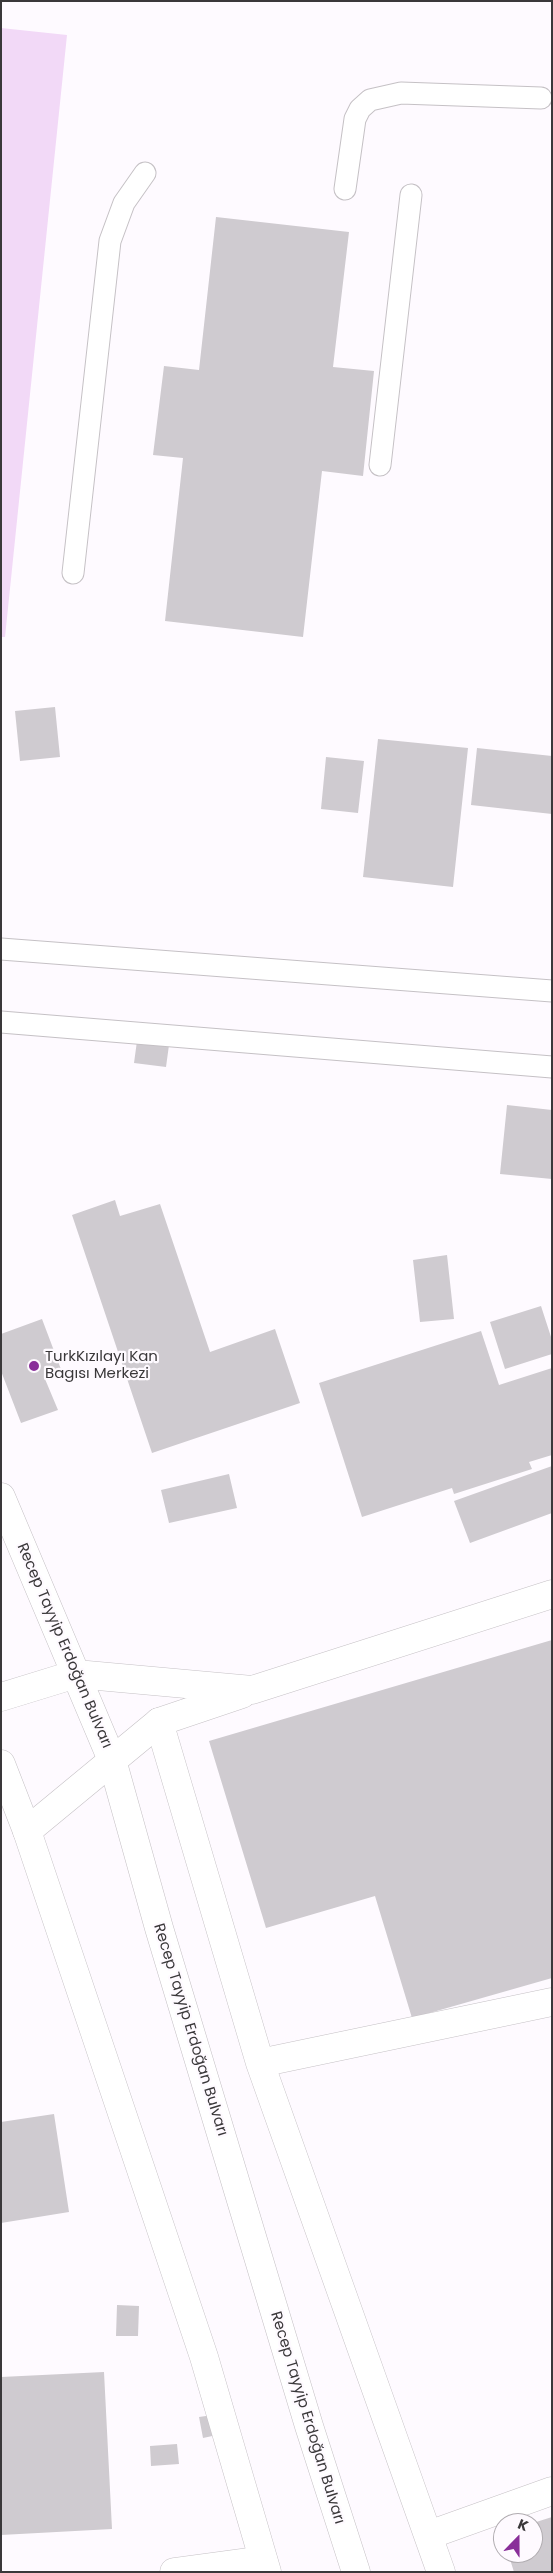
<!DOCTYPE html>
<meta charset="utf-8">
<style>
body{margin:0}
#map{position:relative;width:553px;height:2573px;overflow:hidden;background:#fefaff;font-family:Poppins,sans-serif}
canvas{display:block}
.frame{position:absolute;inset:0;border:2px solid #3a383a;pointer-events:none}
.north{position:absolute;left:493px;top:2513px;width:50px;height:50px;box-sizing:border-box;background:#fefaff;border:1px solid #b0acb0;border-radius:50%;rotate:22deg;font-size:14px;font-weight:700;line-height:20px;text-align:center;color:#3a383a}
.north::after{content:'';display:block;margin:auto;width:18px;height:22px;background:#892e99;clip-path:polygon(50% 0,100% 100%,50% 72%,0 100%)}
</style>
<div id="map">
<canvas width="553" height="2573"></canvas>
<div class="frame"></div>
<div class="north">K</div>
</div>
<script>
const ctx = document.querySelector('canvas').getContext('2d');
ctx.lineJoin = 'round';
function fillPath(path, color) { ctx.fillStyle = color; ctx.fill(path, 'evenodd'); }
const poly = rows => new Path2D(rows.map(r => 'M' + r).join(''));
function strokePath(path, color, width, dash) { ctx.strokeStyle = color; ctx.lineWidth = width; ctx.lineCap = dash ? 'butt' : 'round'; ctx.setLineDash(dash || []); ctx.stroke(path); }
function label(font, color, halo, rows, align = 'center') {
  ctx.font = font + ' Poppins,sans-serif'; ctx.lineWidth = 4.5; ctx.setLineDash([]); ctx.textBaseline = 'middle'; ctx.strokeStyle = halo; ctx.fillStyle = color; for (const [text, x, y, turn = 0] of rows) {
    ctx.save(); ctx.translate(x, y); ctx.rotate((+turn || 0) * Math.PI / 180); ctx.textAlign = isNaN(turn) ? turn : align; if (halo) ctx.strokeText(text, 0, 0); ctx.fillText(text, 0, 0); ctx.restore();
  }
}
const green = poly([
 [1,28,67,35,5,637,1,637]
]);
const building = poly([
 [216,217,349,232,333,367,374,371,363,476,322,471,303,637,165,621,183,458,153,455,164,366,199,370],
 [55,707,60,757,20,761,15,711],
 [378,739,468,748,453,887,363,877],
 [477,748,552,756,552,814,471,805],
 [326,757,364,761,358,813,321,809],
 [137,1041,169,1045,166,1067,134,1063],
 [507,1105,552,1110,552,1179,500,1174],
 [115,1200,120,1216,160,1204,210,1352,275,1329,300,1403,152,1453,72,1215],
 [447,1255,454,1319,420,1322,413,1260],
 [541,1306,552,1340,552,1354,505,1369,490,1322],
 [42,1319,62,1372,45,1379,58,1410,21,1423,1,1371,1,1334],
 [481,1331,499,1385,552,1368,552,1455,529,1462,532,1469,454,1494,452,1488,362,1517,319,1383],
 [552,1466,552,1513,470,1543,454,1501],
 [229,1474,237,1508,169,1523,161,1490],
 [552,1640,552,1978,412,2018,375,1896,266,1928,209,1741],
 [54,2114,69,2212,1,2223,1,2122],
 [117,2305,139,2306,138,2336,116,2336],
 [104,2372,112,2529,1,2535,1,2377],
 [213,2415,217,2435,203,2438,199,2417],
 [177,2444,179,2464,151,2466,150,2446],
 [552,2517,552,2572,514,2572,508,2553,533,2553,533,2523]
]);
const service = poly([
 [345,189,355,119,360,109,370,100,401,93,541,98],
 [380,465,411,195],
 [73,573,110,241,124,203,145,173],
 [1,949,552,991],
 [1,1022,552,1067]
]);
const minor = poly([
 [159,1722,260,2063,441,2572],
 [260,2063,552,2002],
 [429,2535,552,2491],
 [174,2572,263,2560]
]);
const tertiary = poly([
 [1,1697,76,1674,252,1690,552,1594],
 [27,1831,159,1722,242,1694]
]);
const secondary = poly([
 [1,1497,112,1760,159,1928,309,2426,356,2572],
 [1,1764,27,1831,204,2357,267,2572]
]);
const markers = [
 [34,1366,6,"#892e99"]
];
const poiNames = [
 ["TurkKızılayı Kan",45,1357],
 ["Bagısı Merkezi",45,1374]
];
const streetNames = [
 ["Recep Tayyip Erdoğan Bulvarı",64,1646,67],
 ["Recep Tayyip Erdoğan Bulvarı",190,2030,73],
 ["Recep Tayyip Erdoğan Bulvarı",307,2418,73]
];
fillPath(green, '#f2d9f7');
fillPath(building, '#cfcbd0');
strokePath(service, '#c5c1c5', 23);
strokePath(minor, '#c5c1c5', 29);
strokePath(tertiary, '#c5c1c5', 29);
strokePath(secondary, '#c5c1c5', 29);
strokePath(service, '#fff', 21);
strokePath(minor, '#fff', 28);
strokePath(tertiary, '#fff', 28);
strokePath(secondary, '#fff', 28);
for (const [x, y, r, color] of markers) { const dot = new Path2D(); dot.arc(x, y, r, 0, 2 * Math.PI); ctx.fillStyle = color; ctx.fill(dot); strokePath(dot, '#fefaff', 2); }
label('15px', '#3a383a', '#fefaff', poiNames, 'left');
label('15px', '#3a383a', '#fefaff', streetNames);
</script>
